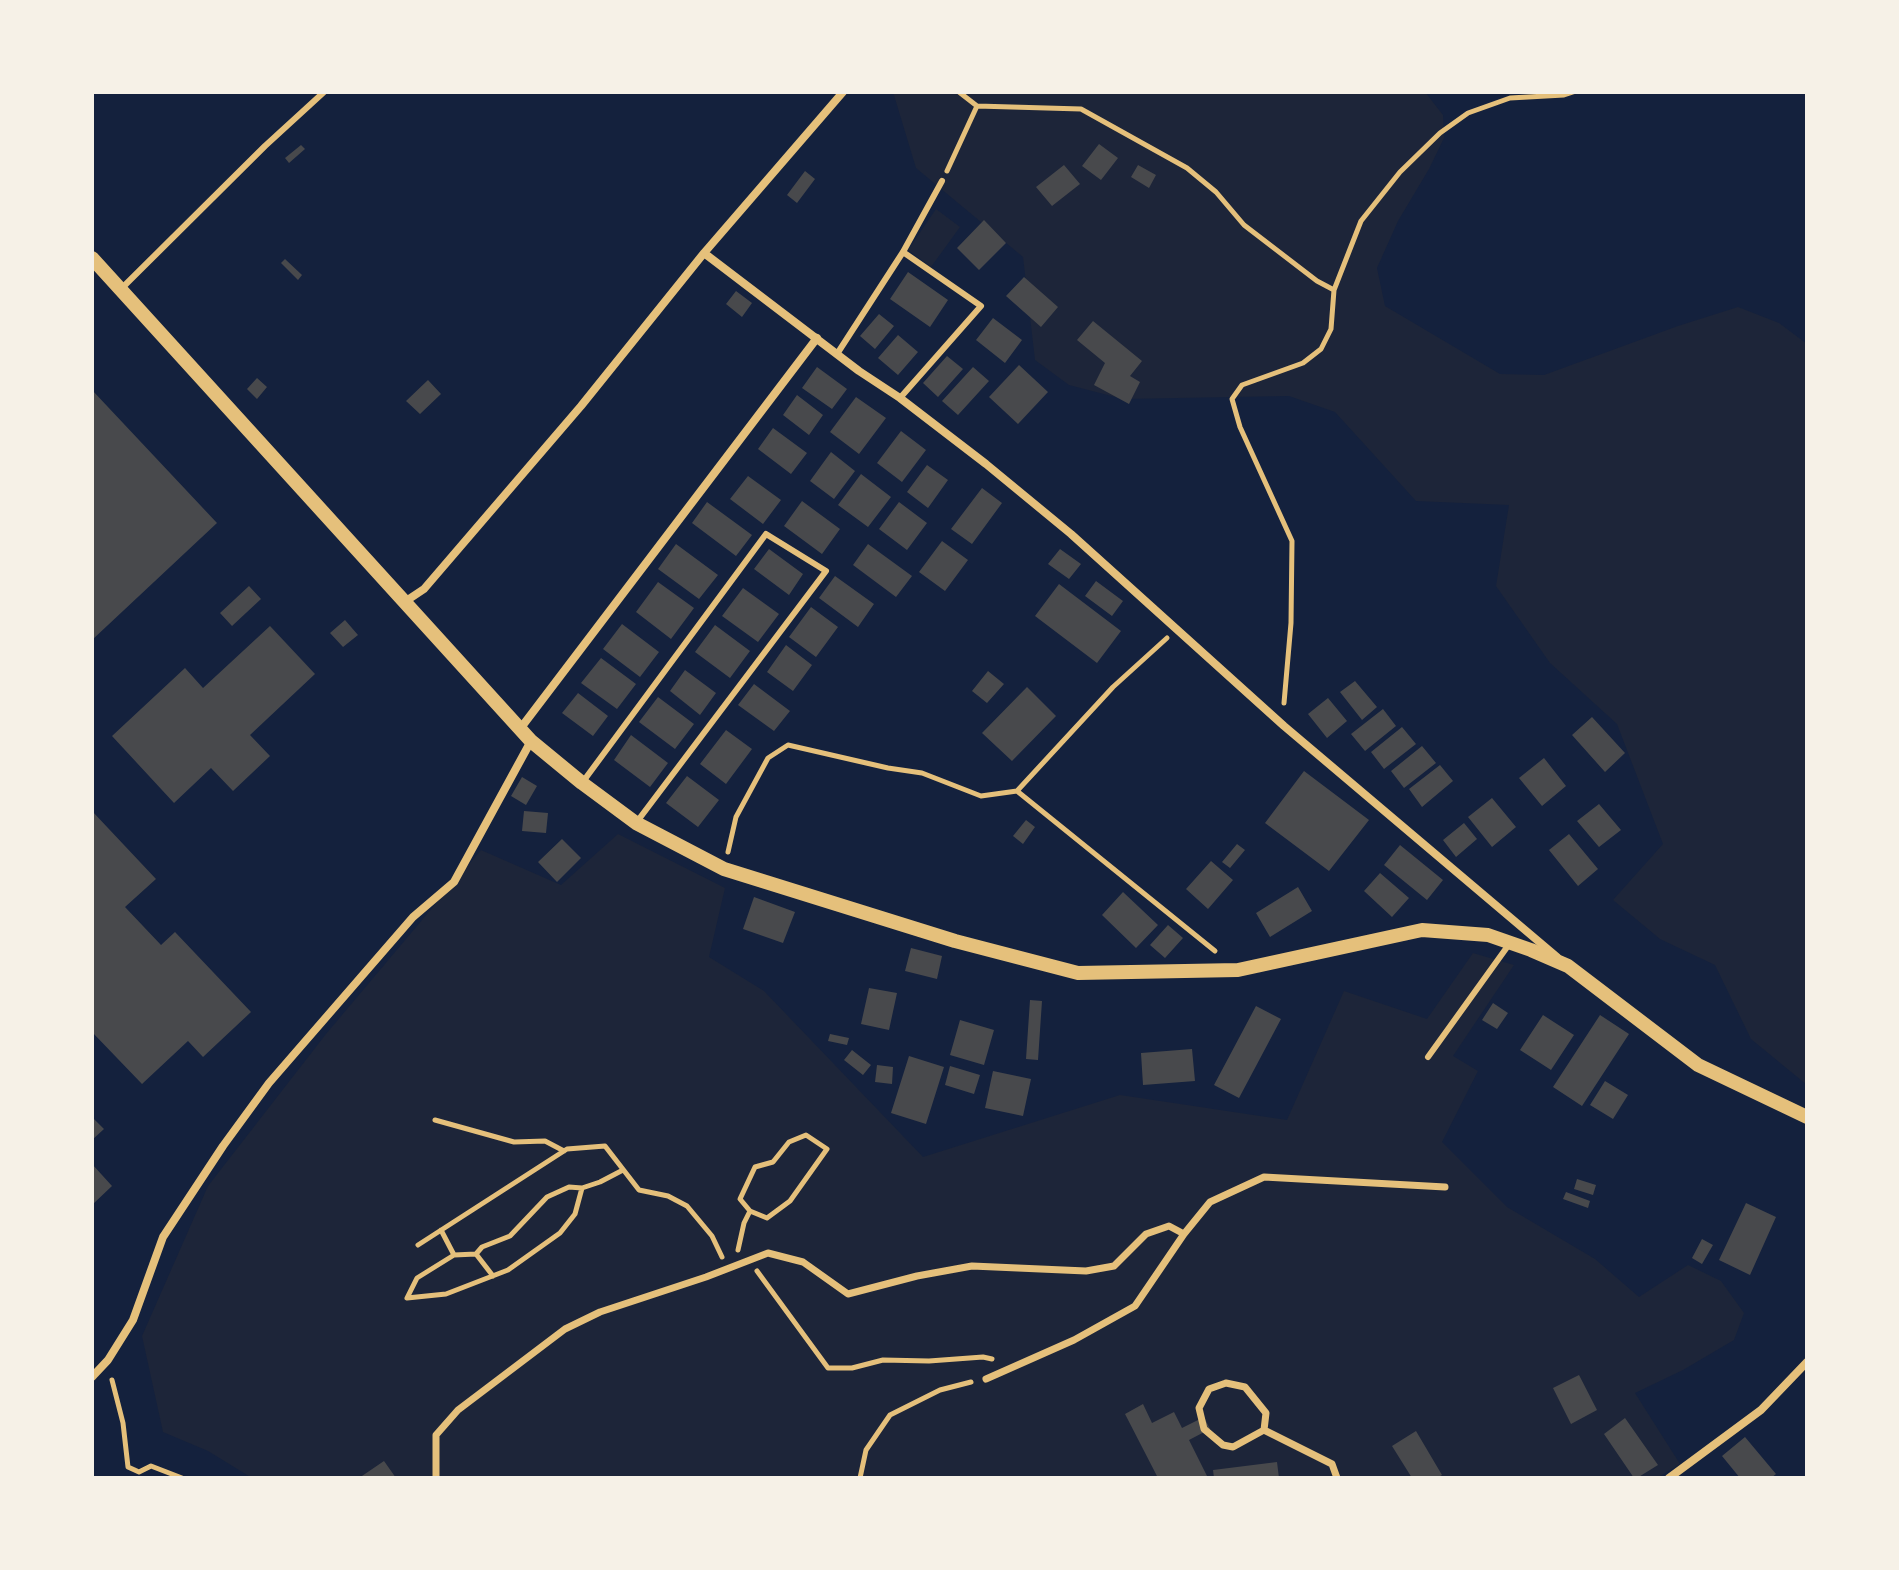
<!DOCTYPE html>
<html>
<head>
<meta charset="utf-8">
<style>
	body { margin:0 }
	#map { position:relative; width:1899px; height:1570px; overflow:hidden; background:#14213d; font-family:Mulish,sans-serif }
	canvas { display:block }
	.frame { position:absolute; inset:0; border:94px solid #f6f1e7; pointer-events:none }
</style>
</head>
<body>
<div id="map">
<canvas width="1899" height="1570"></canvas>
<div class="frame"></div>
</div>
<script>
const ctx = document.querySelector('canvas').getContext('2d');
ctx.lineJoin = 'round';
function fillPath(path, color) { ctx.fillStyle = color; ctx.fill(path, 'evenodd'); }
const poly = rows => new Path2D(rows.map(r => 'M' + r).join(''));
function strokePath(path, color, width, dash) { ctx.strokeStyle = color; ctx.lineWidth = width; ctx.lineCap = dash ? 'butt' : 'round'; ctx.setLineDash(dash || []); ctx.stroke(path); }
fillPath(poly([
	[893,92,1425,92,1443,115,1444,138,1429,169,1398,221,1377,268,1385,306,1500,374,1544,375,1678,326,1738,307,1779,323,1807,344,1807,1085,1751,1039,1715,965,1660,939,1613,900,1663,844,1617,724,1550,663,1496,586,1509,505,1416,501,1335,412,1289,396,1123,399,1069,385,1035,360,1023,257,916,168],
	[936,209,960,227,931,267,908,250],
	[618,834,725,888,709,957,764,991,923,1157,1120,1095,1287,1120,1344,991,1427,1019,1473,953,1514,965,1453,1056,1478,1071,1442,1142,1507,1207,1595,1259,1639,1297,1688,1265,1721,1281,1744,1313,1734,1340,1683,1370,1635,1393,1680,1464,1657,1478,252,1478,208,1451,163,1432,142,1336,208,1186,326,1034,481,850,561,885]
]), '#1d2539');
fillPath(poly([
	[1099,144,1118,158,1101,180,1082,166],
	[301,145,305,149,289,163,285,158],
	[1064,165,1080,184,1052,206,1036,187],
	[1138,165,1156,175,1149,188,1131,177],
	[805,171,815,179,797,203,787,195],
	[984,220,1006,243,979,270,957,248],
	[285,259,302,275,298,280,281,263],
	[908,272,948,300,930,327,890,299],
	[1024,277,1058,307,1041,327,1006,296],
	[736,291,752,303,742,317,726,304],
	[879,314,894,326,875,349,860,336],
	[993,318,1022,340,1005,363,976,340],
	[1093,321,1142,361,1130,376,1140,382,1129,404,1094,385,1105,363,1077,340],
	[898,335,918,352,898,375,878,358],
	[947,356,963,369,938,397,923,383],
	[1019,365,1048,392,1018,424,989,397],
	[817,367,847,389,832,409,802,388],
	[973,367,989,381,958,415,942,401],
	[257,378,267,387,257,399,247,389],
	[428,380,441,394,420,414,406,401],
	[92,390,217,523,92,640],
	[797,395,823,415,809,435,783,415],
	[856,397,886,418,859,454,830,432],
	[773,428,807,453,791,474,758,449],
	[901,431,926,450,902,482,877,463],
	[831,452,855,471,834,499,810,481],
	[927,465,948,480,928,508,907,492],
	[861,474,891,497,868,527,838,505],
	[748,476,781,500,763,524,730,499],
	[982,488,1002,503,972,544,951,529],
	[802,501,840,529,822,554,784,526],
	[707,502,752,535,736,556,692,523],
	[899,502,927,523,907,550,879,529],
	[942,541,968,560,945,591,919,572],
	[676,544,718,575,699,599,658,569],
	[868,544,912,576,896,597,853,565],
	[769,549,803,574,789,595,754,569],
	[1060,549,1081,564,1069,579,1048,564],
	[835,576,874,604,858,627,819,598],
	[1096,581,1123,601,1112,616,1085,596],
	[658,582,694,608,671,639,636,612],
	[1059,584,1121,631,1097,663,1035,616],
	[249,586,261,599,232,626,220,613],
	[743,588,779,614,758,642,722,616],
	[811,607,838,627,816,657,789,637],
	[345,620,358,635,343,647,330,633],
	[622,624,659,652,640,677,603,649],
	[715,625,750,651,730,678,695,652],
	[270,626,315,674,250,735,270,756,233,791,211,768,174,803,112,736,185,668,203,688],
	[786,645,812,665,793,691,767,672],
	[601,658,636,684,617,709,581,683],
	[685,670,716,693,700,715,670,691],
	[988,671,1004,684,987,703,972,691],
	[1355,681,1377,707,1362,720,1340,692],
	[754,684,790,711,774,731,738,705],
	[1027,687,1056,716,1012,761,982,733],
	[578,693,608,716,593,736,562,713],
	[658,697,694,724,675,749,639,722],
	[1328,698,1347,721,1327,738,1308,714],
	[1383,709,1396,726,1365,751,1351,734],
	[1592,717,1625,753,1605,772,1572,735],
	[1402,727,1416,744,1384,769,1371,752],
	[726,730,752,749,726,784,700,764],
	[631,735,668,763,650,787,614,760],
	[1422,746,1436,763,1404,788,1391,771],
	[1544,758,1566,786,1542,806,1519,778],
	[1440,765,1453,781,1422,807,1409,789],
	[1304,771,1369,820,1329,871,1265,823],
	[687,776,719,800,698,827,666,803],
	[522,777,537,786,526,805,511,796],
	[1492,798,1516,827,1492,847,1468,817],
	[1599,804,1621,830,1599,847,1577,821],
	[92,811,156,879,125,907,161,945,175,932,251,1012,203,1057,188,1041,142,1084,92,1032],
	[524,811,548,813,546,833,522,831],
	[1026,820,1035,827,1023,844,1013,836],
	[1464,823,1477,839,1456,857,1443,840],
	[1569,834,1598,869,1578,886,1549,850],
	[562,839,581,858,557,882,538,862],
	[1237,844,1245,850,1230,868,1222,862],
	[1400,845,1443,880,1427,900,1384,865],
	[1211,861,1233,880,1208,909,1186,889],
	[1380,873,1409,898,1392,917,1364,891],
	[1298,887,1312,911,1270,937,1256,913],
	[1123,892,1158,925,1136,948,1102,915],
	[754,897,795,912,783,943,743,929],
	[1168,925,1183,938,1165,958,1150,945],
	[911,948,942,956,937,979,905,971],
	[869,988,897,993,889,1030,861,1024],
	[1030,1000,1042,1001,1038,1060,1026,1059],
	[1493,1003,1508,1013,1497,1029,1482,1020],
	[1256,1006,1281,1019,1239,1098,1214,1085],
	[1543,1015,1574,1035,1551,1070,1520,1050],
	[1600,1015,1629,1034,1582,1106,1553,1087],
	[960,1020,994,1030,984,1065,950,1055],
	[830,1034,849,1038,847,1045,828,1041],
	[1192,1049,1195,1081,1143,1085,1141,1053],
	[852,1050,871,1065,863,1075,844,1060],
	[909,1056,944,1067,926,1124,891,1113],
	[877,1065,893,1067,892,1084,875,1082],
	[950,1066,980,1075,974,1094,945,1085],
	[993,1071,1031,1079,1023,1116,985,1108],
	[1605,1081,1628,1095,1613,1119,1590,1105],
	[92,1117,104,1129,92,1140],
	[92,1164,112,1186,92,1205],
	[1577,1179,1596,1185,1593,1195,1574,1189],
	[1566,1192,1590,1201,1588,1208,1563,1199],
	[1746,1203,1776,1217,1750,1275,1719,1260],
	[1702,1239,1713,1245,1702,1264,1692,1258],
	[1579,1375,1597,1410,1571,1424,1553,1388],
	[1143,1404,1152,1423,1174,1412,1182,1428,1204,1417,1210,1429,1189,1440,1207,1476,1204,1478,1158,1478,1125,1414],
	[1625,1418,1658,1465,1637,1478,1634,1478,1604,1434],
	[1416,1431,1442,1475,1436,1478,1412,1478,1392,1446],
	[1745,1437,1776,1474,1771,1478,1740,1478,1722,1456],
	[384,1461,396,1478,359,1478],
	[1277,1462,1279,1478,1214,1478,1213,1470]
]), '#48494c');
strokePath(poly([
	[959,92,977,106,1081,109,1187,168,1216,192,1244,225,1317,281,1334,290],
	[947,171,977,106],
	[1167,638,1113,687,1017,791,1215,951],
	[1284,703,1291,623,1292,541,1240,427,1232,399,1242,385,1303,363,1321,349,1331,329,1334,290,1361,221,1400,172,1440,133,1468,113,1510,98,1564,95,1573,92],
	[728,852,736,817,768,758,788,745,888,768,922,773,981,796,1017,791],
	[435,1120,514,1142,545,1141,564,1151],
	[441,1230,454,1255],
	[418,1245,567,1149,605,1146,639,1190,668,1196,687,1206,712,1236,722,1257],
	[738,1250,744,1223,750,1211,740,1199,755,1167,773,1162,789,1142,806,1135,827,1149,790,1201,767,1218,750,1211],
	[476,1254,482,1247,510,1236,547,1197,569,1187,582,1188],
	[757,1271,828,1368,852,1368,883,1360,929,1361,983,1357,992,1359],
	[493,1276,476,1254,454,1255,417,1278,407,1298,446,1294,508,1270,560,1233,575,1214,582,1188,600,1182,623,1170],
	[112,1380,123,1423,128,1467,139,1472,151,1466,182,1478],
	[860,1478,866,1450,890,1415,940,1390,971,1382]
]), '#e5c07b', 5);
strokePath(poly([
	[121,289,265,146,324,92],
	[837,354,903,252,942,181],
	[900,398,981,306,903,252],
	[582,783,766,534,826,571,636,823],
	[1428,1057,1510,943]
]), '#e5c07b', 6);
strokePath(poly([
	[1184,1234,1210,1202,1264,1177,1445,1187],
	[1226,1383,1245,1387,1266,1413,1264,1430,1233,1447,1223,1445,1204,1429,1199,1408,1209,1389,1226,1383],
	[1264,1430,1332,1464,1337,1478],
	[436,1478,436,1435,458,1410,565,1329,600,1312,706,1277,768,1253,803,1262,848,1294,917,1276,972,1266,1086,1271,1114,1266,1146,1234,1169,1226,1184,1234,1135,1306,1074,1340,986,1379]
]), '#e5c07b', 7);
strokePath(poly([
	[704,253,859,371,900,398,986,464,1071,534,1284,726,1557,957],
	[406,601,424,589,581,406,704,253,843,92],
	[520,729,817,338],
	[92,1377,108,1360,133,1320,163,1237,223,1146,269,1083,413,917,454,882,531,741],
	[1669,1478,1761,1410,1807,1362]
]), '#e5c07b', 8);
strokePath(poly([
	[92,258,531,741,582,783,636,823,724,869,955,941,1078,973,1238,970,1422,930,1488,935,1531,950,1568,966,1698,1065,1807,1117]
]), '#e5c07b', 14);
</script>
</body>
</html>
